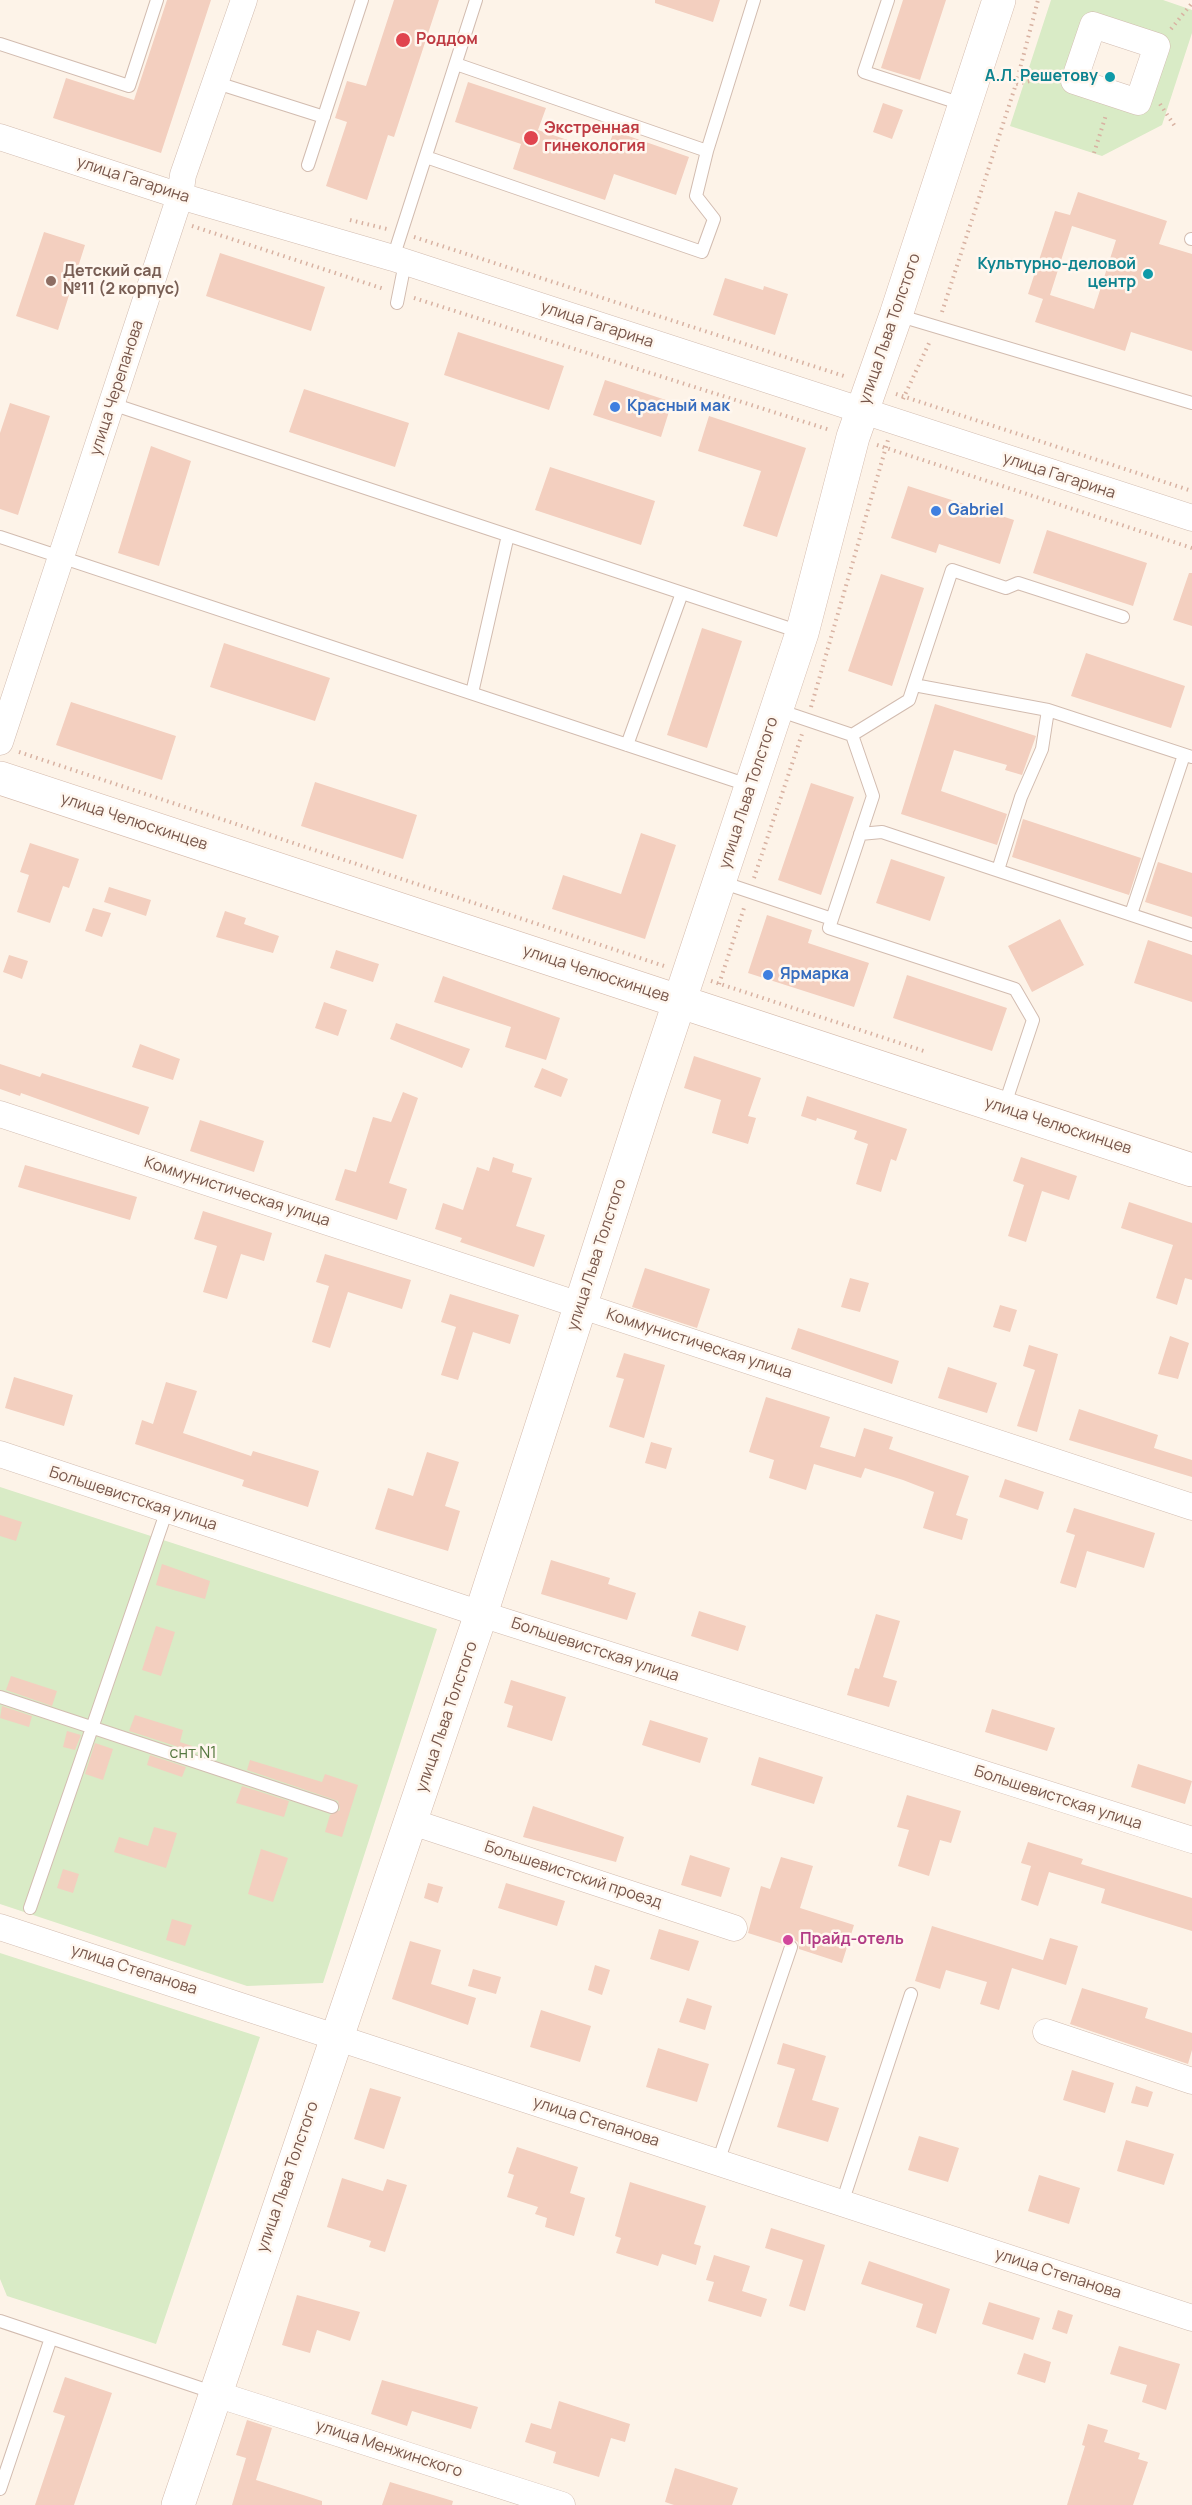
<!DOCTYPE html>
<html>
<head>
<meta charset="utf-8">
<style>
	body { margin:0 }
	canvas { display:block; background:#fdf3e8 }
</style>
</head>
<body>
<canvas width="1192" height="2505"></canvas>
<script>
const ctx = document.querySelector('canvas').getContext('2d');
ctx.lineJoin = 'round';
function fillPath(path, color) { ctx.fillStyle = color; ctx.fill(path, 'evenodd'); }
const poly = rows => new Path2D(rows.map(r => 'M' + r).join(''));
function strokePath(path, color, width, dash) { ctx.strokeStyle = color; ctx.lineWidth = width; ctx.lineCap = dash ? 'butt' : 'round'; ctx.setLineDash(dash || []); ctx.stroke(path); }
function label(font, color, halo, rows, align = 'center') {
  ctx.font = font + ' Manrope,sans-serif'; ctx.lineWidth = 5; ctx.setLineDash([]); ctx.textBaseline = 'middle'; ctx.strokeStyle = halo; ctx.fillStyle = color; for (const [text, x, y, turn = 0] of rows) {
    ctx.save(); ctx.translate(x, y); ctx.rotate((+turn || 0) * Math.PI / 180); ctx.textAlign = isNaN(turn) ? turn : align; if (halo) ctx.strokeText(text, 0, 0); ctx.fillText(text, 0, 0); ctx.restore();
  }
}
fillPath(poly([
	[1051,0,1163,0,1192,10,1192,33,1162,125,1102,156,1010,126],
	[1093,25,1157,46,1138,102,1075,81],
	[0,1487,437,1629,323,1983,247,1986,0,1904],
	[0,1953,260,2037,156,2344,7,2296,0,2279]
]), '#d9ebc6');
fillPath(poly([
	[167,0,211,0,161,153,53,118,66,78,134,100],
	[394,0,439,0,394,137,388,135,367,200,326,186,347,122,335,118,347,81,366,86],
	[655,0,720,0,713,22,655,3],
	[903,0,946,0,920,80,881,68],
	[468,82,546,108,538,130,606,153,614,131,689,157,676,195,614,174,605,200,513,169,521,144,455,122],
	[883,103,903,110,892,139,873,132],
	[1078,192,1167,221,1159,244,1192,254,1192,351,1131,332,1125,351,1035,322,1043,299,1028,294,1055,211,1070,215],
	[1072,226,1116,240,1094,309,1050,295],
	[44,232,85,245,58,330,16,316],
	[220,253,325,287,311,331,206,296],
	[725,278,763,290,764,286,788,294,775,335,713,315],
	[458,332,564,366,549,410,444,375],
	[605,380,672,402,661,437,593,415],
	[304,389,409,423,395,467,289,432],
	[10,403,50,416,18,515,0,509,0,433],
	[709,416,806,448,777,537,743,526,761,471,698,451],
	[151,446,191,461,159,566,118,553],
	[550,467,655,501,641,545,535,510],
	[908,486,1014,520,1000,564,939,544,936,553,891,538],
	[1047,530,1147,563,1133,606,1033,573],
	[1189,573,1192,573,1192,626,1173,620],
	[881,574,924,588,892,686,848,671],
	[702,628,742,641,707,748,667,735],
	[224,643,330,678,315,721,210,687],
	[1086,653,1185,686,1171,728,1071,696],
	[71,702,176,736,162,780,56,745],
	[935,704,1036,736,1022,775,1005,770,1007,765,954,750,941,791,1007,814,997,845,901,814],
	[315,782,417,815,403,859,301,826],
	[811,783,854,797,821,895,778,880],
	[1023,819,1141,858,1129,895,1012,857],
	[641,833,676,845,645,939,552,909,563,875,621,894],
	[30,843,79,859,69,888,63,886,50,923,17,912,29,875,20,872],
	[891,859,945,877,930,921,876,903],
	[1158,862,1192,873,1192,917,1145,902],
	[109,887,151,900,146,916,104,902],
	[93,908,111,913,102,937,85,931],
	[225,911,246,918,244,924,279,936,273,953,216,937],
	[767,915,812,930,808,943,869,963,854,1007,748,973],
	[1060,919,1084,965,1032,992,1008,946],
	[1148,940,1192,955,1192,1002,1134,983],
	[336,950,379,964,373,982,330,968],
	[9,955,28,961,22,979,3,972],
	[907,975,1007,1008,992,1051,893,1018],
	[443,976,560,1018,546,1060,505,1047,511,1027,434,1002],
	[324,1002,347,1010,338,1036,315,1028],
	[396,1023,470,1049,462,1068,390,1039],
	[140,1044,180,1059,173,1080,132,1067],
	[694,1056,761,1078,748,1116,756,1118,748,1144,712,1133,721,1100,684,1088],
	[0,1064,40,1077,42,1073,149,1107,139,1135,21,1093,20,1096,0,1089],
	[542,1068,568,1079,561,1097,534,1087],
	[403,1092,418,1098,389,1183,407,1189,397,1220,335,1200,345,1169,356,1172,373,1117,391,1122],
	[807,1096,907,1129,896,1161,891,1159,881,1192,856,1184,868,1144,854,1139,857,1131,817,1118,816,1121,801,1116],
	[200,1120,264,1141,254,1172,190,1151],
	[493,1157,514,1164,512,1172,532,1178,516,1226,545,1235,534,1267,460,1242,462,1238,435,1229,443,1203,463,1210,477,1167,489,1171],
	[1021,1157,1077,1176,1069,1200,1042,1191,1026,1242,1008,1236,1024,1185,1013,1181],
	[25,1165,137,1197,130,1220,18,1187],
	[1129,1202,1192,1223,1192,1280,1185,1278,1177,1305,1156,1298,1173,1245,1121,1228],
	[203,1211,272,1233,264,1261,241,1254,227,1299,203,1292,217,1246,194,1239],
	[325,1254,411,1280,402,1309,348,1292,330,1348,312,1342,329,1286,316,1282],
	[645,1268,710,1289,697,1328,632,1307],
	[850,1278,869,1283,860,1312,841,1307],
	[450,1294,519,1315,510,1344,473,1332,458,1380,441,1375,456,1327,441,1322],
	[1000,1305,1017,1310,1010,1332,993,1327],
	[798,1328,899,1361,892,1384,791,1349],
	[1170,1336,1189,1343,1178,1379,1158,1374],
	[1029,1345,1058,1354,1037,1432,1017,1426,1035,1370,1023,1366],
	[624,1353,665,1365,644,1438,609,1427,624,1379,616,1377],
	[948,1367,997,1383,987,1413,938,1398],
	[14,1377,73,1395,64,1426,5,1408],
	[166,1382,197,1391,183,1433,251,1456,253,1451,319,1471,308,1507,242,1486,244,1480,135,1444,142,1420,153,1424],
	[766,1397,830,1417,820,1447,855,1457,864,1428,893,1437,889,1449,969,1476,956,1515,968,1519,962,1540,923,1528,934,1492,903,1480,865,1468,861,1478,814,1464,806,1490,769,1478,774,1460,749,1452],
	[1079,1409,1158,1435,1154,1448,1192,1460,1192,1477,1069,1440],
	[651,1442,672,1448,666,1469,645,1463],
	[427,1452,459,1462,445,1506,460,1511,448,1551,375,1529,388,1488,413,1496],
	[1005,1479,1044,1492,1038,1510,999,1497],
	[1074,1508,1155,1533,1144,1568,1087,1551,1076,1588,1060,1583,1075,1535,1066,1532],
	[0,1515,22,1522,16,1541,0,1536],
	[551,1560,610,1578,608,1584,636,1593,627,1620,541,1594],
	[162,1564,210,1581,205,1599,156,1585],
	[699,1611,746,1626,738,1651,691,1636],
	[876,1614,900,1621,883,1677,897,1681,889,1707,847,1695,855,1668,859,1669],
	[156,1626,175,1632,161,1676,142,1670],
	[11,1676,57,1691,52,1706,6,1690],
	[511,1680,566,1697,552,1741,507,1727,513,1706,504,1703],
	[2,1706,32,1716,29,1727,0,1718],
	[992,1709,1055,1728,1047,1751,985,1732],
	[135,1715,183,1730,180,1742,192,1746,191,1751,129,1731],
	[650,1720,708,1738,700,1763,642,1745],
	[67,1731,81,1735,75,1750,63,1747],
	[95,1743,113,1749,103,1780,85,1774],
	[150,1755,186,1767,182,1777,147,1765],
	[759,1757,823,1777,814,1804,751,1785],
	[250,1760,322,1782,325,1774,358,1785,342,1837,325,1832,330,1815,340,1810,338,1801,247,1770],
	[1138,1764,1192,1781,1185,1804,1131,1787],
	[242,1786,289,1801,284,1817,236,1803],
	[907,1795,961,1811,951,1843,940,1840,929,1876,898,1866,909,1830,897,1827],
	[533,1806,624,1837,616,1862,523,1837],
	[154,1827,177,1833,166,1868,114,1852,119,1837,148,1846],
	[1028,1842,1083,1859,1081,1864,1192,1898,1192,1931,1101,1903,1105,1889,1049,1872,1038,1906,1021,1900,1031,1866,1021,1863],
	[261,1849,288,1858,273,1902,248,1894],
	[690,1855,730,1868,721,1897,681,1885],
	[781,1857,813,1866,800,1908,854,1925,842,1963,799,1949,798,1942,793,1939,783,1944,748,1933,761,1886,770,1889],
	[63,1869,79,1874,73,1893,57,1888],
	[428,1883,443,1887,438,1903,424,1898],
	[506,1883,565,1901,557,1926,498,1908],
	[172,1919,192,1925,185,1946,166,1940],
	[932,1926,1043,1960,1050,1938,1078,1946,1066,1985,1012,1968,999,2010,980,2004,987,1982,946,1970,940,1989,915,1981],
	[659,1929,699,1941,689,1971,650,1959],
	[410,1941,441,1950,431,1984,476,1998,468,2025,392,1999],
	[595,1965,610,1970,602,1995,588,1990],
	[473,1969,501,1977,496,1994,468,1986],
	[1082,1988,1148,2008,1145,2018,1192,2033,1192,2050,1188,2064,1070,2024],
	[687,1998,712,2006,705,2030,679,2022],
	[541,2010,591,2026,580,2062,530,2047],
	[783,2043,826,2056,812,2100,839,2108,828,2142,777,2127,795,2069,777,2064],
	[658,2048,709,2064,697,2102,646,2087],
	[1072,2070,1114,2083,1105,2113,1063,2100],
	[1136,2086,1153,2092,1148,2107,1131,2103],
	[370,2088,401,2097,384,2149,354,2139],
	[919,2136,959,2148,948,2182,908,2170],
	[1126,2140,1174,2154,1164,2185,1117,2171],
	[517,2147,578,2167,570,2193,585,2198,574,2236,545,2227,547,2218,535,2214,538,2207,507,2197,514,2175,508,2173],
	[1039,2175,1080,2188,1069,2224,1028,2211],
	[342,2178,383,2191,387,2179,407,2185,385,2252,369,2247,371,2241,327,2227],
	[630,2182,706,2206,694,2244,701,2246,696,2265,662,2254,658,2266,616,2253,621,2238,615,2236],
	[771,2228,825,2245,805,2311,789,2306,803,2260,765,2248],
	[714,2255,750,2266,742,2291,767,2299,761,2317,708,2301,714,2282,706,2280],
	[869,2261,950,2289,936,2334,916,2327,923,2304,861,2284],
	[297,2295,360,2312,350,2341,317,2330,310,2353,282,2345],
	[989,2302,1040,2318,1033,2340,982,2324],
	[1058,2310,1073,2315,1067,2334,1052,2329],
	[1119,2346,1180,2364,1166,2410,1142,2402,1147,2385,1110,2374],
	[1024,2353,1051,2362,1045,2383,1017,2374],
	[65,2377,112,2393,74,2505,35,2505,65,2416,53,2412],
	[382,2380,478,2407,471,2429,412,2411,407,2426,371,2414],
	[559,2401,630,2424,625,2442,611,2438,599,2477,553,2463,556,2452,525,2442,531,2423,551,2429],
	[247,2420,272,2428,256,2480,322,2501,322,2505,232,2505,246,2458,236,2455],
	[1088,2424,1108,2430,1104,2442,1140,2453,1138,2459,1148,2462,1133,2505,1067,2505,1085,2446,1082,2445],
	[675,2468,738,2488,732,2505,674,2505,665,2502],
	[390,2482,453,2501,452,2505,382,2505]
]), '#f3cfbf');
const lane = poly([
	[888,0,864,72,962,104],
	[0,44,129,86,157,0],
	[456,64,707,151],
	[217,83,324,117],
	[426,157,702,252,714,219,696,196,707,151,754,0],
	[308,165,362,0],
	[1191,239,1192,239],
	[393,258,476,0],
	[397,303,405,263],
	[897,315,1192,403],
	[112,404,800,632],
	[0,537,751,786],
	[914,685,1048,710,1192,757],
	[472,693,508,535],
	[778,710,852,735,909,700,952,570,1006,588,1018,583,1123,617],
	[852,735,873,796,829,928,1015,989,1033,1020,1004,1107],
	[627,745,682,593],
	[860,834,882,832,1192,935],
	[998,870,1021,797,1042,749,1048,710],
	[721,882,832,919],
	[1131,914,1184,755],
	[0,1697,332,1807],
	[30,1908,167,1510],
	[718,2162,791,1947],
	[842,2203,911,1994],
	[0,2321,215,2393],
	[0,2489,51,2338]
]);
const street = poly([
	[1093,25,1157,46,1138,102,1074,81,1093,25],
	[0,137,180,196,393,258,1192,518],
	[0,742,180,196,183,175,244,0],
	[0,1114,1192,1507],
	[0,1454,481,1614,1192,1840],
	[412,1822,734,1928],
	[0,1927,1192,2318],
	[1046,2032,1192,2081],
	[216,2394,562,2505]
]);
const secondary = poly([
	[0,778,1192,1170],
	[178,2505,481,1614,648,1096,802,633,853,437,896,315,999,0]
]);
strokePath(lane, '#d2bcb0', 14);
strokePath(street, '#d2bcb0', 27);
strokePath(secondary, '#d5bbad', 34);
strokePath(poly([
	[1171,29,1192,3],
	[1016,84,1053,76],
	[1160,104,1176,128],
	[1094,153,1106,115],
	[350,220,387,229],
	[192,226,384,289],
	[414,237,847,377],
	[414,298,830,430],
	[942,312,1016,84,1038,0],
	[896,394,1192,491],
	[903,399,930,341],
	[877,445,1192,548],
	[811,707,888,440],
	[19,752,664,966],
	[754,878,802,734],
	[711,981,924,1051],
	[719,984,745,905]
]), '#d8b2a2', 4, [1.5, 4.5]);
strokePath(lane, '#fff', 12);
strokePath(street, '#fff', 26);
strokePath(secondary, '#fff', 33);
for (const [x, y, r, color] of [
	[403,40,8,"#e0444e"],
	[1110,77,6,"#0f9aa8"],
	[531,138,8,"#e0444e"],
	[1148,274,6,"#0f9aa8"],
	[51,281,6,"#8d6e63"],
	[615,407,6,"#3f7fe0"],
	[936,511,6,"#3f7fe0"],
	[768,975,6,"#3f7fe0"],
	[788,1940,6,"#d1479c"]
]) { const dot = new Path2D(); dot.arc(x, y, r, 0, 2 * Math.PI); ctx.fillStyle = color; ctx.fill(dot); strokePath(dot, '#fff7ef', 2); }
label('bold 16px', '#be3a42', '#fff7ef', [
	["Роддом",416,40],
	["Экстренная",544,129],
	["гинекология",544,147]
], 'left');
label('bold 16px', '#0d838f', '#fff7ef', [
	["А.Л. Решетову",1098,77],
	["Культурно-деловой",1136,265],
	["центр",1136,283]
], 'right');
label('16px', '#78574b', '#fff7ef', [
	["улица Гагарина",133,180,18],
	["улица Гагарина",597,325,18],
	["улица Льва Толстого",890,329,-71],
	["улица Черепанова",117,388,-72],
	["улица Гагарина",1059,476,18],
	["улица Льва Толстого",749,793,-72],
	["улица Челюскинцев",134,822,18],
	["улица Челюскинцев",596,974,18],
	["улица Челюскинцев",1058,1126,18],
	["Коммунистическая улица",237,1192,18],
	["улица Льва Толстого",597,1255,-72],
	["Коммунистическая улица",699,1344,18],
	["Большевистская улица",133,1499,18],
	["Большевистская улица",595,1650,18],
	["улица Льва Толстого",447,1717,-71],
	["Большевистская улица",1058,1798,18],
	["Большевистский проезд",573,1875,18],
	["улица Степанова",134,1970,18],
	["улица Степанова",596,2122,18],
	["улица Льва Толстого",288,2177,-71],
	["улица Степанова",1058,2274,18],
	["улица Менжинского",389,2449,18]
]);
label('bold 16px', '#785e54', '#fff7ef', [
	["Детский сад",63,272],
	["№11 (2 корпус)",63,290]
], 'left');
label('bold 16px', '#366cbe', '#fff7ef', [
	["Красный мак",627,407],
	["Gabriel",948,511],
	["Ярмарка",780,975]
], 'left');
label('16px', '#567840', '#fff7ef', [
	["снт N1",193,1754]
]);
label('bold 16px', '#b23c85', '#fff7ef', [
	["Прайд-отель",800,1940]
], 'left');
</script>
</body>
</html>
